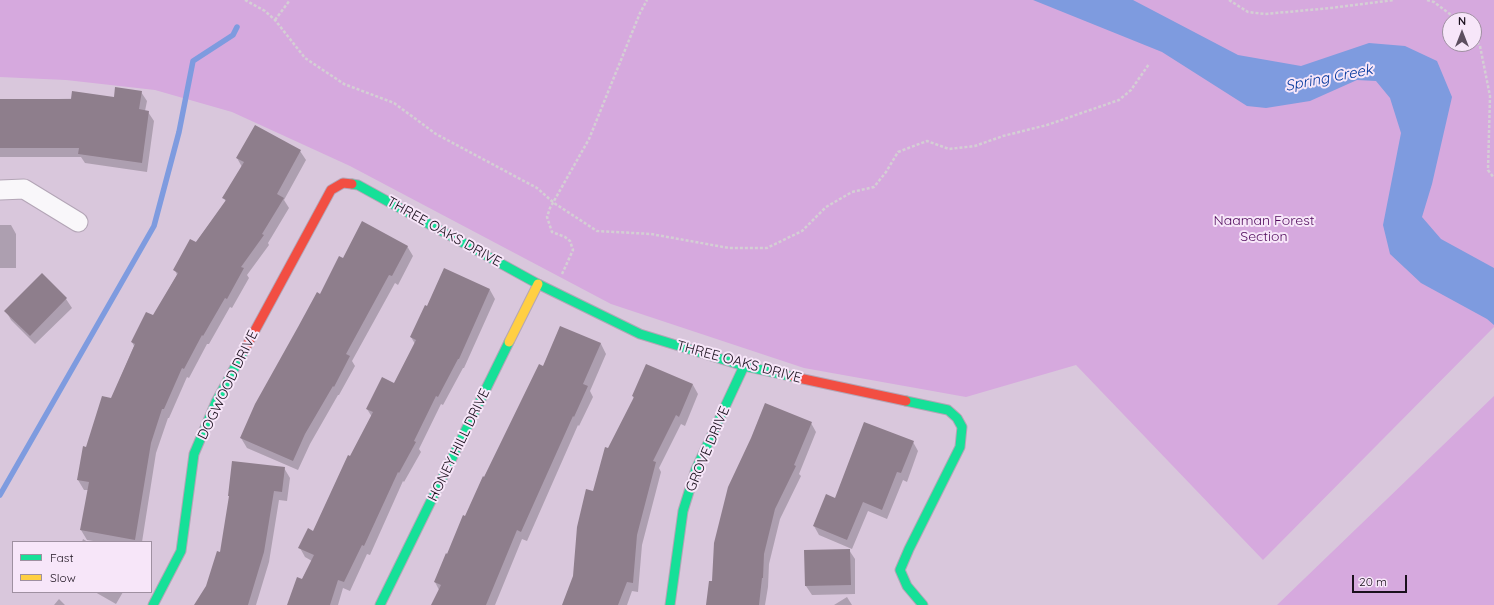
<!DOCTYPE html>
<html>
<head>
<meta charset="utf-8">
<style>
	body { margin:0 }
	#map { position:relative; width:1494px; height:605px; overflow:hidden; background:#d9c7dc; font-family:Quicksand,sans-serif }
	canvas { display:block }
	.legend { position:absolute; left:12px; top:541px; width:140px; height:52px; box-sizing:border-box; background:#f7e6f9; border:1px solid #9f90a1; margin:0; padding:5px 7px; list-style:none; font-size:12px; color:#1b101d }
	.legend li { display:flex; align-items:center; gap:8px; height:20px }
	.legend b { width:20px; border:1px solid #9f90a1 }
	.north { position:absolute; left:1442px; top:12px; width:40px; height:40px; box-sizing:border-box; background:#f7e6f9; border:1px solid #9f90a1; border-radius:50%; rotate:0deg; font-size:11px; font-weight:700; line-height:16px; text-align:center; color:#1b101d }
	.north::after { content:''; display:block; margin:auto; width:14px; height:18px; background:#5e5060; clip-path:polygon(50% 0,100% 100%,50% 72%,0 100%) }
	.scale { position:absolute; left:1352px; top:575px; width:55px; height:18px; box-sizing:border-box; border:2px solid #1b101d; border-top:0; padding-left:5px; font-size:12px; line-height:14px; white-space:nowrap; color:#1b101d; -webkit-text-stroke:3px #f7e6f9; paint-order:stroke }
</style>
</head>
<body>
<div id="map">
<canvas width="1494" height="605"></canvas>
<ul class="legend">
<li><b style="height:5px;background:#16e098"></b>Fast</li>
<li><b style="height:5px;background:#ffcf43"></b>Slow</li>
</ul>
<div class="north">N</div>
<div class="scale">20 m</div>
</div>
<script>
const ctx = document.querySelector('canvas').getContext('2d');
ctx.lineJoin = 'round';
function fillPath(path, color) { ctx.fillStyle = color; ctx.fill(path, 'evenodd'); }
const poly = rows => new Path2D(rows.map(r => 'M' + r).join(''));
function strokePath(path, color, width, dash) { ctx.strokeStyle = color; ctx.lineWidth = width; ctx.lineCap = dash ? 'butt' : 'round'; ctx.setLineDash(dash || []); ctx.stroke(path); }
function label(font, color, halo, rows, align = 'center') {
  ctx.font = font + ' Quicksand,sans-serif'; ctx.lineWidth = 4; ctx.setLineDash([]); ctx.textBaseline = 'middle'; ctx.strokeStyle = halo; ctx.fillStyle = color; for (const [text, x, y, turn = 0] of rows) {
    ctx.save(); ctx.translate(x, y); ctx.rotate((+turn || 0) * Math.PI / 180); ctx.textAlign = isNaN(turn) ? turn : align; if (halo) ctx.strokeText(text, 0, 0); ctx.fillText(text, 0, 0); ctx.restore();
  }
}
fillPath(poly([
	[0,0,1494,0,1494,327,1263,560,1076,365,966,397,804,368,611,304,350,166,232,112,155,90,66,80,0,77],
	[1450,20,1474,20,1474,44,1450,44],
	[1494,396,1494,605,1277,605]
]), '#d6a9de');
fillPath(poly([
	[1033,0,1133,0,1238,55,1301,66,1369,43,1405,46,1437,61,1452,97,1432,184,1422,217,1441,239,1494,268,1494,325,1487,319,1421,283,1390,254,1383,225,1401,133,1390,98,1376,81,1357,80,1310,101,1266,108,1247,106,1162,52]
]), '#7e9bdf');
fillPath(poly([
	[141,92,147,101,145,111,148,112,154,121,147,172,85,163,81,157,0,157,0,100,115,98],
	[300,151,306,160,284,200,289,208,268,243,269,245,247,275,249,278,232,308,230,307,209,344,207,344,189,378,187,377,169,418,168,418,156,453,142,542,99,542,87,540,81,530,89,490,84,490,78,480,87,448,111,400,134,346,132,342,153,317,177,275,175,270,226,202,224,198,242,167,237,158],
	[0,225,11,225,16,234,16,268,0,268],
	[407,246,413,256,398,285,395,283,352,361,355,366,339,395,338,395,310,444,298,470,247,448,241,438,320,295,343,260],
	[42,274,66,299,72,308,35,344,11,320,6,311],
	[490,290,495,299,464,368,463,368,443,405,441,404,419,449,421,452,404,482,403,481,370,555,367,554,350,591,343,588,338,605,288,605,312,561,305,557,300,548,314,532,350,457,372,417,367,409,394,384,415,344,411,337,428,307],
	[561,327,601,344,606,354,590,391,593,397,579,426,578,425,527,541,522,539,495,605,432,605,439,590,435,582,466,517,543,367],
	[693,385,698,394,685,426,681,424,659,468,661,472,642,545,638,592,632,591,627,605,563,605,574,576,594,492,609,449,634,399,633,396],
	[811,423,816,432,799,474,801,476,780,519,769,564,768,587,765,605,707,605,713,583],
	[913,442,918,451,907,482,903,480,887,519,868,511,852,549,819,535,814,526,835,499],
	[284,468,290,478,287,501,279,500,269,562,256,605,195,605,207,586,221,553,230,498,229,496],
	[83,539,88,542,82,542],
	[849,550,855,559,855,594,812,595,806,586],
	[95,592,123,592,116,604],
	[847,597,852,605,834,605],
	[59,599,65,605,54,605]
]), '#0003');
strokePath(poly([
	[0,495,154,226,179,132,193,61,233,35,237,27]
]), '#7e9bdf', 5.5);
fillPath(poly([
	[115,87,142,91,139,109,149,111,142,163,78,154,79,148,0,148,0,99,71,99,72,91,114,97],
	[255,125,301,150,277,194,284,198,262,234,264,235,241,267,244,268,227,299,225,298,203,336,202,335,184,369,182,368,164,409,162,409,151,443,135,540,80,530,89,482,77,480,83,446,86,447,102,396,111,398,135,344,131,342,146,312,153,315,178,273,173,270,190,239,196,242,226,200,222,198,244,162,236,158],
	[362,221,408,246,392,276,389,275,346,354,350,356,334,387,333,386,305,434,293,461,240,438,255,404,298,327,317,292,320,294,339,256,343,258],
	[444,268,490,289,459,359,458,359,438,397,436,396,414,441,416,442,399,473,398,472,364,546,362,545,344,582,338,580,330,605,287,605,297,577,302,579,314,555,298,548,308,528,313,531,348,455,350,456,373,412,366,409,382,377,394,383,416,340,410,337,425,305,427,306],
	[42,273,67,298,30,336,4,311],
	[560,326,601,343,583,384,588,386,574,417,573,416,521,532,517,530,486,605,431,605,441,585,434,582,446,553,447,554,463,515,465,516,483,476,484,477,539,364,543,366],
	[646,364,693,384,679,417,676,415,653,461,656,462,637,535,633,583,627,582,618,605,562,605,573,576,577,527,586,489,593,491,605,447,608,448,634,397,632,396],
	[765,403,812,422,794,465,796,466,775,509,764,554,763,578,762,578,759,605,706,605,709,581,712,581,714,543,728,487,751,438],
	[864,422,914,441,901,473,897,472,882,510,863,502,847,540,813,526,826,494,835,498],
	[232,461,285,467,282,492,274,491,264,552,248,605,194,605,206,586,217,551,220,552,229,496,228,496],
	[850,549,851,585,805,586,804,550]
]), '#8e7e8c');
const street = poly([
	[0,190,24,189,78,222]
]);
const fast = poly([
	[352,184,358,185,538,284,640,334,744,366,794,377],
	[906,401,948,410,957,418,962,427,960,447,909,549,900,570,907,586,923,605],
	[153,605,181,551,194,454,216,402,246,347],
	[380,605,509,342],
	[670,605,683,511,696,469,744,366]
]);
const slow = poly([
	[509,342,538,284]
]);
const jam = poly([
	[246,347,331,190,343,183,352,184],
	[794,377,906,401]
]);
strokePath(street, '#b3a5b6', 21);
strokePath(fast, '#b3a5b6', 11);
strokePath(slow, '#b3a5b6', 11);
strokePath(jam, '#b3a5b6', 11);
strokePath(poly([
	[245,0,265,11,275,20,305,58,344,84,394,103,436,134,537,188,554,203,597,231,651,234,729,248,767,248,802,231,826,207,852,192,874,187,886,172,898,152,927,141,949,149,975,146,1003,136,1047,125,1119,100,1131,90,1149,64],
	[1229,0,1248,12,1265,14,1331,8,1394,0],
	[1427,0,1434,2,1458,20],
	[275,20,290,0],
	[1474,38,1480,46,1490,96,1488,170,1494,178],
	[562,274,573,250,570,241,565,237,552,232,547,217,550,208,589,139,640,13,647,0]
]), '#d4cfd4', 2.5, [3, 2]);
strokePath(street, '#f9f7fa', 19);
strokePath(fast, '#16e098', 9);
strokePath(slow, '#ffcf43', 9);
strokePath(jam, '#f24e42', 9);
label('14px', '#4f095b', '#f7e6f9', [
	["Naaman Forest",1264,221],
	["Section",1264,237]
]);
label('14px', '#1b101d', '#f7e6f9', [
	["THREE OAKS DRIVE",444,232,29],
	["THREE OAKS DRIVE",739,362,15],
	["DOGWOOD DRIVE",228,385,-64],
	["HONEY HILL DRIVE",459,445,-64],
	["GROVE DRIVE",708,449,-67]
]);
label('italic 15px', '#00369c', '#f7e6f9', [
	["Spring Creek",1329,78,-11]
]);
</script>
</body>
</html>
